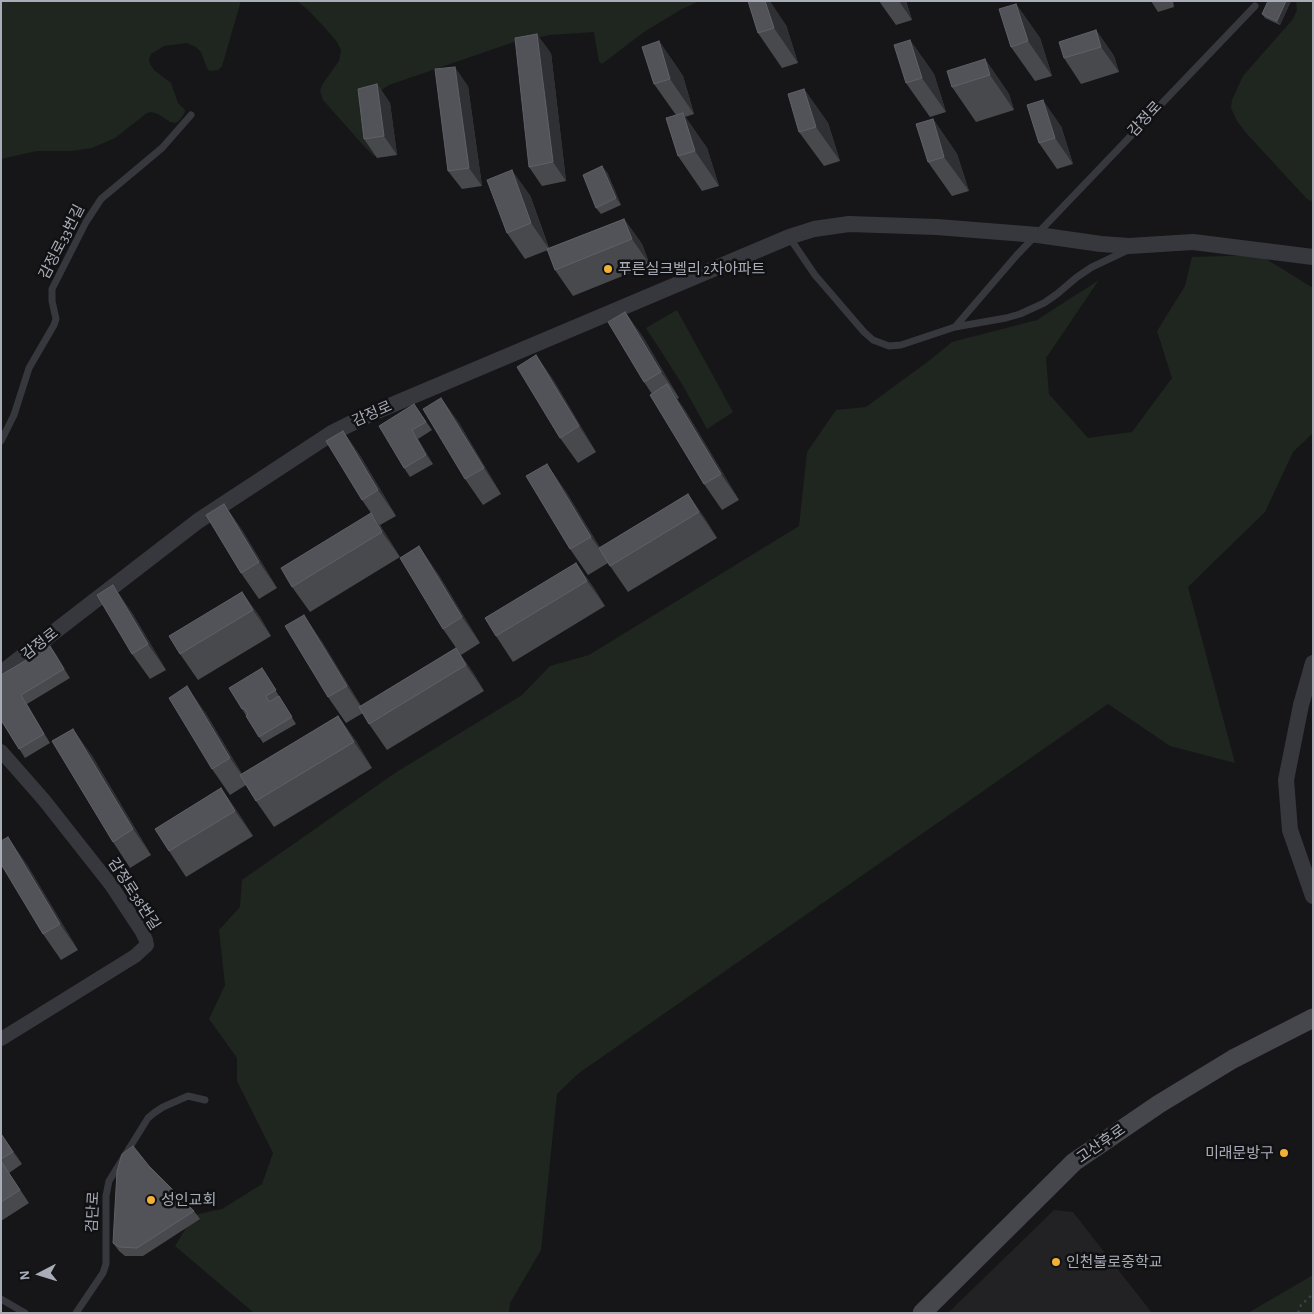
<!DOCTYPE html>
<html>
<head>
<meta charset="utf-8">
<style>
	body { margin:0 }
	#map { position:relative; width:1314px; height:1314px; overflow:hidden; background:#161618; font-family:"Alegreya Sans",sans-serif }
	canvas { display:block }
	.frame { position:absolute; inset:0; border:2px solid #a8adb8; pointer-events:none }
	.north { position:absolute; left:15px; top:1249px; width:50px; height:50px; -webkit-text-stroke:4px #111113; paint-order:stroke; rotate:265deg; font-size:14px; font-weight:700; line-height:20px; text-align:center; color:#a8adb8 }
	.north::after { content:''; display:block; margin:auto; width:18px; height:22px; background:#a8adb8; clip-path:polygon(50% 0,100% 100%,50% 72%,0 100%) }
</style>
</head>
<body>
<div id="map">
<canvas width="1314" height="1314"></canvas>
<div class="frame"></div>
<div class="north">N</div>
</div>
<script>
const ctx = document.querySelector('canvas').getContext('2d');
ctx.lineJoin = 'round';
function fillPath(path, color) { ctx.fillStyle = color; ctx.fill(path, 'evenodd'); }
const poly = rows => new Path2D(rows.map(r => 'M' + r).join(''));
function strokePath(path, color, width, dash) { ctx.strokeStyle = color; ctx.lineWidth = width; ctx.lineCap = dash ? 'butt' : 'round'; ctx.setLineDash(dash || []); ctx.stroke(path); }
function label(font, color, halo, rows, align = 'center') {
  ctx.font = font + ' "Alegreya Sans","Noto Sans KR",sans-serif'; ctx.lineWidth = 5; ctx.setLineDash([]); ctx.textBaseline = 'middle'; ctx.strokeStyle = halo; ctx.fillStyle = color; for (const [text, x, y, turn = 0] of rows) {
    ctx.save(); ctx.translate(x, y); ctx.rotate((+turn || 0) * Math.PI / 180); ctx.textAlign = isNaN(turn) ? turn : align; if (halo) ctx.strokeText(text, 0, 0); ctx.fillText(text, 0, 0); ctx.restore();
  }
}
fillPath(poly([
	[1054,1210,1073,1212,1152,1313,948,1313]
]), '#222225');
fillPath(poly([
	[1,1,241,1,222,66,218,70,209,71,207,68,201,52,196,47,187,43,164,46,151,54,149,59,150,64,154,70,171,83,178,103,185,110,184,114,179,121,175,123,170,122,158,114,151,112,147,113,115,138,92,148,71,151,37,151,1,159],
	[297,1,700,1,682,9,644,32,602,64,599,62,594,32,550,35,511,43,389,85,380,91,377,156,374,156,363,145,323,100,320,91,322,85,339,61,341,50,337,42,327,30,308,10],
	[1296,1,1313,1,1313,199,1311,201,1307,199,1247,134,1237,121,1231,108,1232,100,1243,76,1293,19,1297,10],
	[1260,255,1313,288,1313,433,1293,452,1265,512,1188,587,1235,763,1170,746,1108,704,579,1073,557,1094,541,1250,510,1303,509,1313,254,1313,175,1246,194,1215,222,1209,262,1184,273,1153,237,1081,237,1058,209,1019,225,985,219,930,240,907,242,880,395,773,522,695,550,666,589,655,799,526,807,452,836,410,866,407,930,360,952,342,1037,320,1099,280,1046,358,1049,394,1088,438,1132,432,1172,378,1157,331,1185,286,1192,257],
	[677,310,733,412,707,429,682,384,646,328],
	[1313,1275,1313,1313,1248,1313]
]), '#1e261f');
strokePath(poly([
	[1298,1313,1301,1305,1313,1294]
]), '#3d3f44', 2.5, [2.5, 4]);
strokePath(poly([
	[789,237,815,275,864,332,873,340,889,346,901,345,955,327,1006,318,1020,314,1044,303,1057,294,1077,277,1092,267,1128,250],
	[955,327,1016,256,1255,6],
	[1,441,14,415,29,368,54,325,56,319,52,301,52,289,86,222,101,199,162,148,191,115],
	[1,1299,25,1313],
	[76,1313,103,1273,106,1264,106,1196,109,1181,148,1118,154,1113,163,1107,188,1096,205,1100]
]), '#37383d', 7);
strokePath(poly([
	[1,751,44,800,111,885,142,932,146,940,147,945,135,956,1,1039]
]), '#37383d', 14);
strokePath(poly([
	[1313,663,1301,705,1286,780,1290,830,1313,896],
	[1,673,198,521,332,433,368,415,789,237,814,229,849,224,937,227,1038,235,1101,244,1129,246,1193,242,1313,257]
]), '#37383d', 16);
strokePath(poly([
	[922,1313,1074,1162,1159,1104,1233,1059,1313,1018]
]), '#45474d', 19);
fillPath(poly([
	[748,1,786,25,798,63,782,68,758,33],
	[879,1,906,1,912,20,896,25],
	[1151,1,1173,1,1174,7,1158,12],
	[1268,1,1291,1,1280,25,1265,18,1262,14],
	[1016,4,1040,38,1052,76,1035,81,1011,47],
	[1096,30,1114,56,1119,72,1081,84,1064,58],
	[910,40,934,74,946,112,930,117,906,83],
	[659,41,683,76,694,114,685,117,707,148,719,186,702,191,678,156,676,115,654,84],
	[551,53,566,181,542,186,529,167],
	[985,59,1009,94,1014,110,976,122,952,87],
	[377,84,390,103,397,155,377,158,364,139],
	[468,86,482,186,462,189,448,171],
	[804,89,828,123,840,161,824,166,799,132],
	[933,119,957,154,969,191,952,196,928,162],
	[1061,126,1073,164,1057,169,1039,143],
	[607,172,621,205,601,214,596,208],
	[530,195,549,248,624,219,642,244,650,265,573,296,555,270,548,250,525,259,507,233],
	[625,312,643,337,679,398,677,399,685,410,739,500,722,510,704,484,652,394,644,382],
	[536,355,554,381,596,452,578,463,560,438],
	[441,398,459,423,501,494,483,505,465,479],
	[414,404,432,430,418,439,433,464,410,477,404,468],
	[343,431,361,457,396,516,380,525,400,557,310,612,292,587,371,513,362,500],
	[565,490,600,548,688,494,706,520,717,538,628,592,608,563,588,575,570,549],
	[224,504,242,530,277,588,259,599,241,573],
	[576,563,594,588,605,606,513,662,496,636],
	[437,572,480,643,461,655,443,629],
	[242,592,260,617,271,636,198,680,180,654],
	[131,611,166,670,150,679,132,654],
	[321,640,361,706,456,648,474,674,484,691,387,750,369,724,363,713,346,723,328,697],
	[50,646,70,678,27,704,50,743,25,758,1,720],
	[262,668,296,724,263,743,242,709],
	[205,712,242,774,338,716,356,741,372,768,274,827,256,801,246,785,230,795,212,769],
	[91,754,151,855,130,868,113,842],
	[221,788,239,814,253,836,186,877,169,851],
	[26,863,78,950,61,960,43,934],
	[1,1133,22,1164,9,1173,29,1203,1,1221],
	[149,1166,194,1211,200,1219,143,1256,125,1256,119,1251,113,1243]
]), '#47494d');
fillPath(poly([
	[765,1,770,1,786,25,798,63,774,28],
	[899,1,906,1,912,20],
	[1286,1,1291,1,1280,25,1277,21],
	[1016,4,1040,38,1052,76,1028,41],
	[1096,30,1114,56,1119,72,1101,47],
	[537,34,551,53,566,181,553,162],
	[910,40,934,74,946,112,922,78],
	[659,41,683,76,694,114,670,79],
	[985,59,1009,94,1014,110,990,75],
	[455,67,468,86,482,186,469,168],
	[377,84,390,103,397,155,384,136],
	[804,89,828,123,840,161,816,127],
	[1043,100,1061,126,1073,164,1055,138],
	[683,113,707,148,719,186,695,151],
	[933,119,957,154,969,191,944,157],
	[602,166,607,172,621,205,616,198],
	[512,170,530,195,549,249,531,223],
	[624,219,642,244,650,265,632,239],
	[625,312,643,337,679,398,661,372],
	[536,355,554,381,596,452,579,426],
	[667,384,685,410,739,500,721,474],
	[441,398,459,423,501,494,484,468],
	[412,430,418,439,433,464,426,455],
	[343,431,361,457,396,516,378,490],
	[547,464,565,490,609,562,591,537],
	[688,494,706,520,717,538,699,512],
	[224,504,242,530,277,588,259,562],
	[371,513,389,539,400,557,382,532],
	[419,546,437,572,480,643,462,617],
	[576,563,594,588,605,606,587,581],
	[113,585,131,611,166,670,148,644],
	[242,592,260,617,271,636,253,610],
	[304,615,321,640,364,712,347,686],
	[50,646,56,654,70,678,64,669],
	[456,648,474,674,484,691,466,665],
	[187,686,205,712,248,784,230,758],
	[21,695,27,704,50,743,44,734],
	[338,716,356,741,372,768,354,742],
	[73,729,91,754,151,855,133,829],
	[221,788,239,814,253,836,235,811],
	[8,837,26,863,78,950,60,924],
	[1,1133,22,1164,13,1152]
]), '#2f3033');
const building = poly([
	[748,1,765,1,774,28,758,33,748,1],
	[1268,1,1286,1,1277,21,1262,14,1268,1],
	[1016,4,1028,41,1011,47,999,9,1016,4],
	[1096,30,1101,47,1064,58,1059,42,1096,30],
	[537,34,553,162,529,167,515,38,537,34],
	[910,40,922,78,906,83,894,45,910,40],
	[659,41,670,79,654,84,642,47,659,41],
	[985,59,990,75,952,87,947,71,985,59],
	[455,67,469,168,448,171,435,69,455,67],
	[377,84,384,136,364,139,358,89,377,84],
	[804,89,816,127,799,132,788,94,804,89],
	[1043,100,1055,138,1039,143,1027,105,1043,100],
	[683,113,695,151,678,156,666,118,683,113],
	[933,119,944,157,928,162,916,124,933,119],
	[602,166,616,198,596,208,583,175,602,166],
	[512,170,531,223,507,233,487,180,512,170],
	[624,219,632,239,555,270,547,249,624,219],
	[625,312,661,372,644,382,608,322,625,312],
	[536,355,579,426,560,438,517,367,536,355],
	[667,384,721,474,704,484,650,395,667,384],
	[441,398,484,468,465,479,423,409,441,398],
	[414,404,426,422,412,430,426,455,404,468,379,426,414,404],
	[343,431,378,490,362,500,326,441,343,431],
	[547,464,591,537,570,549,526,476,547,464],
	[688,494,699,512,610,566,599,548,688,494],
	[224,504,259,562,241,573,206,515,224,504],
	[371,513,382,532,292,587,281,568,371,513],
	[419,546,462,617,443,629,400,558,419,546],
	[576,563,587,581,496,636,485,618,576,563],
	[113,585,148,644,132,654,97,595,113,585],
	[242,592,253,610,180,654,169,636,242,592],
	[304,615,347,686,328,697,285,626,304,615],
	[50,646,64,669,21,695,44,734,19,749,1,720,1,675,50,646],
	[456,648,466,665,369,724,359,707,456,648],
	[262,668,276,690,266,696,269,702,279,696,292,717,259,737,246,716,248,714,244,708,242,709,229,688,262,668],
	[187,686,230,758,212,769,169,698,187,686],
	[338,716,354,742,256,801,240,775,338,716],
	[73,729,133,829,113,842,52,741,73,729],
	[221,788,235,811,169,851,155,829,221,788],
	[8,837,60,924,43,934,1,864,1,841,8,837],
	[1,1134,13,1152,1,1159,1,1134],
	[133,1146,149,1166,194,1211,137,1248,119,1247,113,1243,117,1171,122,1154,133,1146],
	[1,1161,20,1190,1,1202,1,1161]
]);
fillPath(building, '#525359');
strokePath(building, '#5f6168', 1);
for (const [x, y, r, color] of [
	[608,269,5,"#f2b134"],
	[1284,1153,5,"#f2b134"],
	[151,1200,5,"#f2b134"],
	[1056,1262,5,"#f2b134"]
]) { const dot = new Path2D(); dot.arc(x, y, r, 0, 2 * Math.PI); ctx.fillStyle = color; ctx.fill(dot); strokePath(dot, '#111113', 2); }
label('15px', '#a8adb8', '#111113', [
	["감정로",1145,119,-47],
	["감정로33번길",62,242,-63],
	["감정로",372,414,-24],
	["감정로",40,644,-38],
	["감정로38번길",134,894,57],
	["고산후로",1101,1144,-35],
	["검단로",93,1212,-87]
]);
label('15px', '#a8adb8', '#111113', [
	["푸른실크벨리 2차아파트",618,269],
	["미래문방구",1274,1153,"right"],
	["성인교회",161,1200],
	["인천불로중학교",1066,1262]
], 'left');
</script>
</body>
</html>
